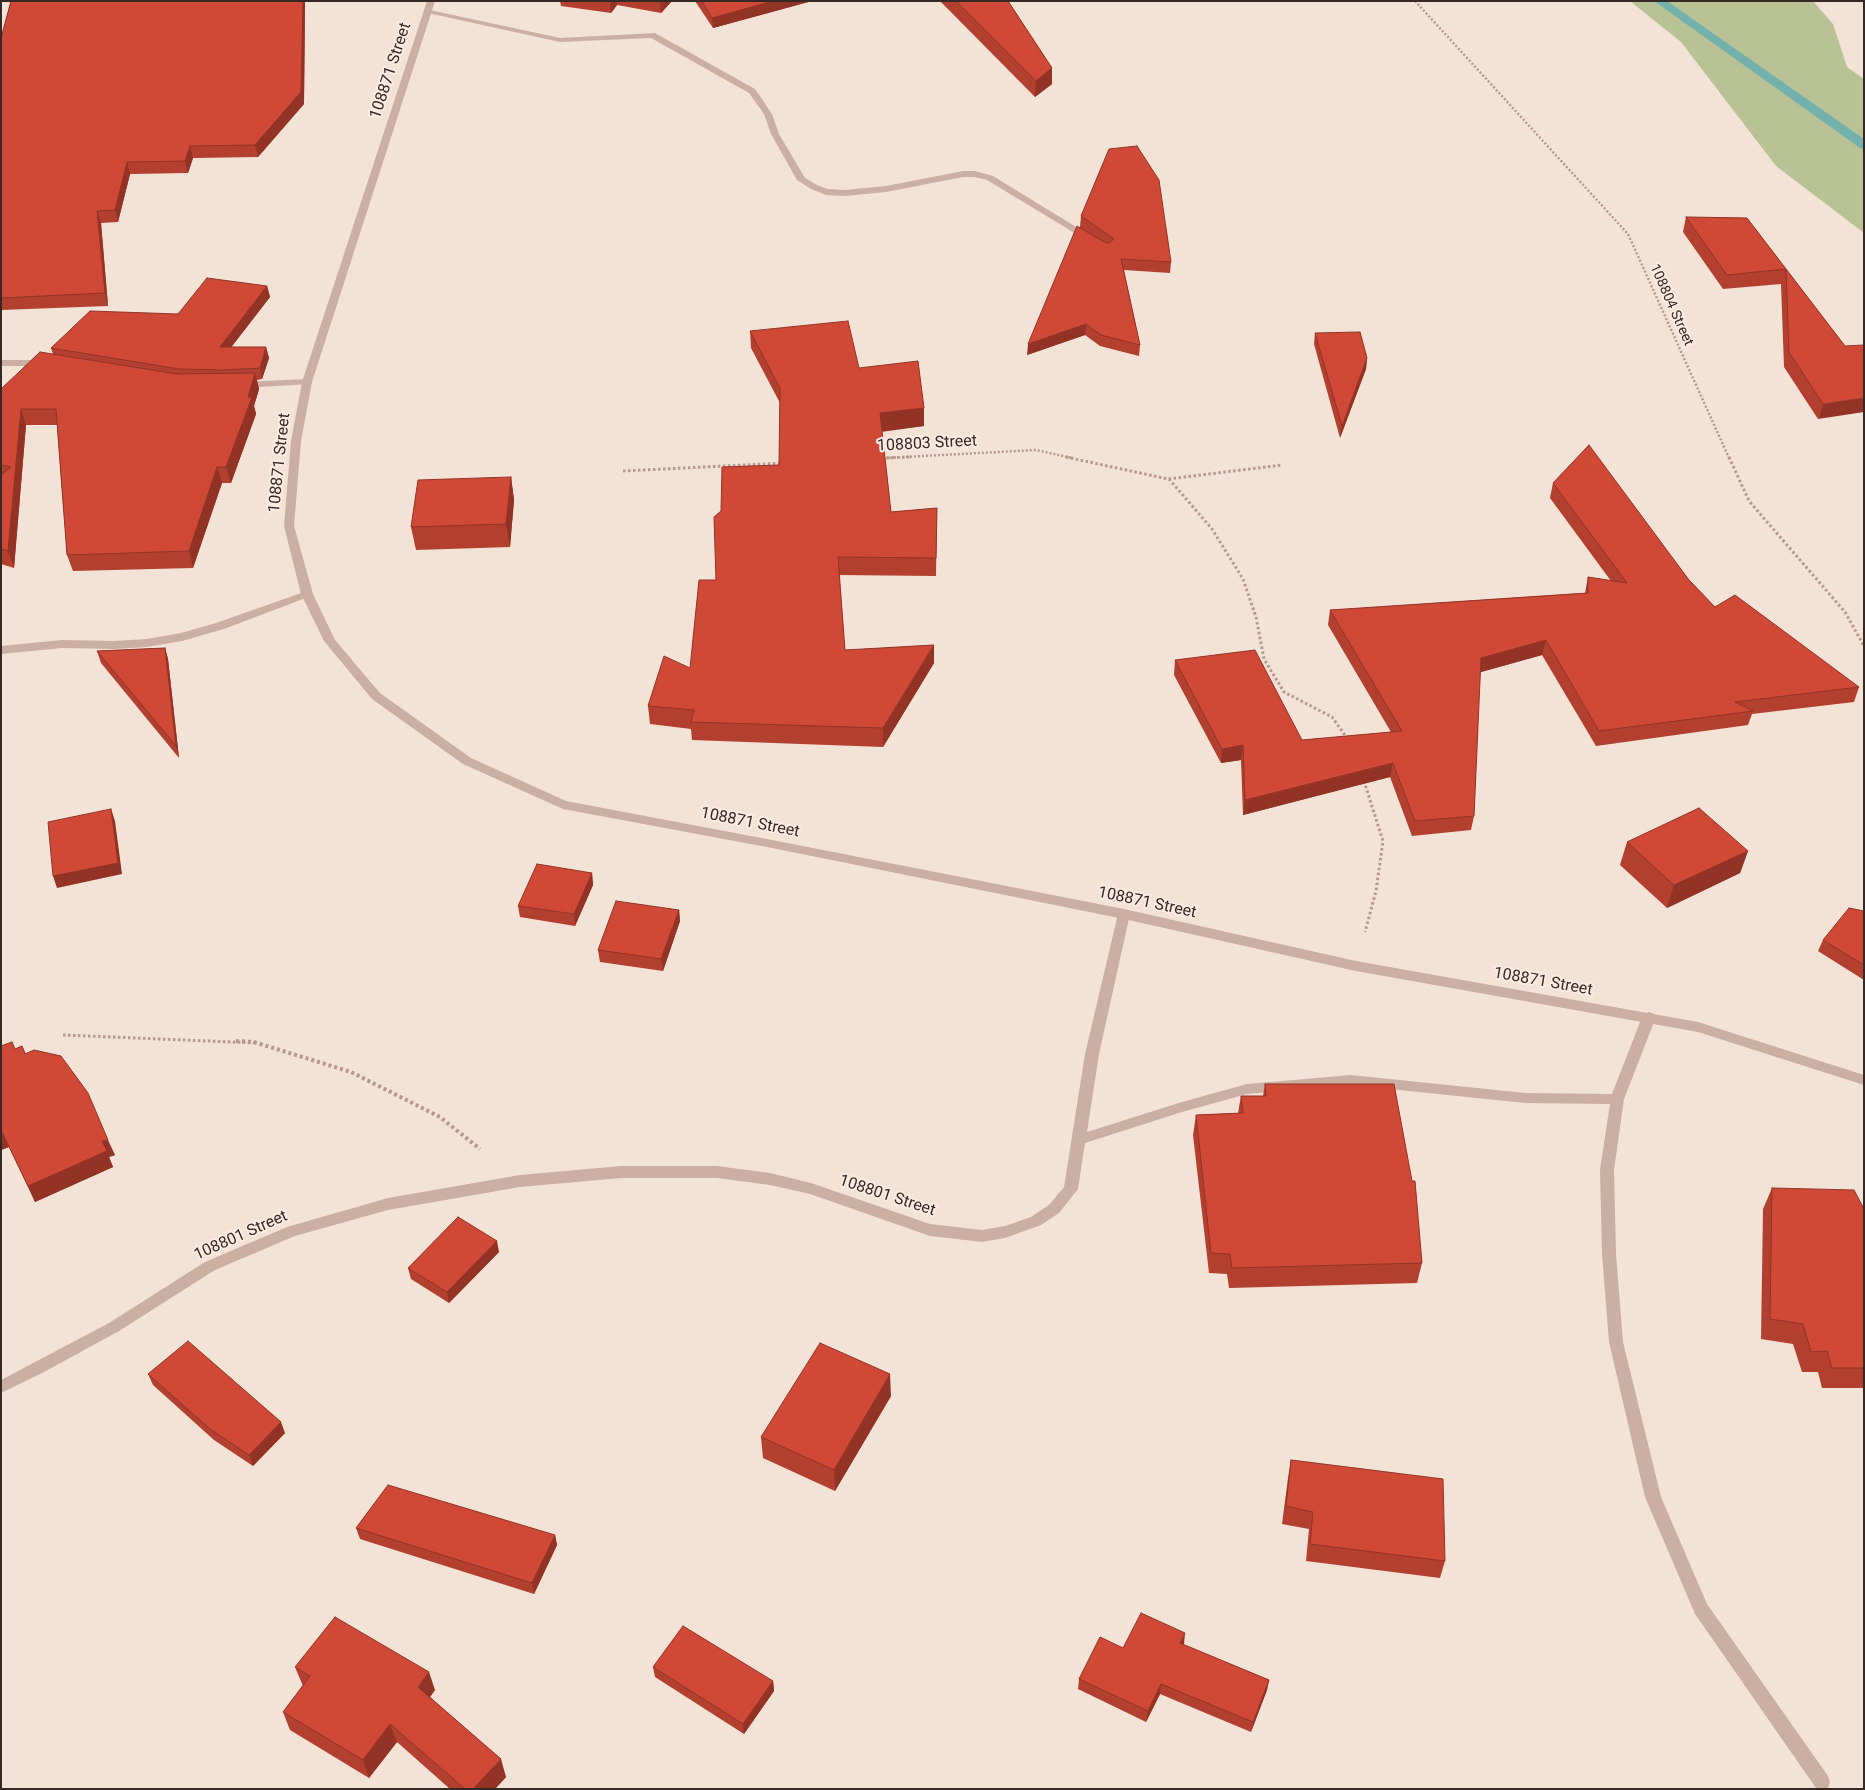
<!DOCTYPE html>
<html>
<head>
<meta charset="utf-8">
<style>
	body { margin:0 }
	#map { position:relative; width:1865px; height:1790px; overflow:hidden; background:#f3e2d6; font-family:Roboto,sans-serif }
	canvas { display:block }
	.frame { position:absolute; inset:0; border:2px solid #352825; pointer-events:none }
</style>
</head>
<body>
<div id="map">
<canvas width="1865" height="1790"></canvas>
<div class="frame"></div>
</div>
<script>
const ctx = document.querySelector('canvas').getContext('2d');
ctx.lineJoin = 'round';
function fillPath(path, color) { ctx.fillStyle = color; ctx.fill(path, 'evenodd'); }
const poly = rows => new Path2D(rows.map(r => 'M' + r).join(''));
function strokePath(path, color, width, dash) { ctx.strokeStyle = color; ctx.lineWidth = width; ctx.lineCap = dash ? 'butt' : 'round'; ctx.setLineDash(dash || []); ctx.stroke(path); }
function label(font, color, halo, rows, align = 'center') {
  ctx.font = font + ' Roboto,sans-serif'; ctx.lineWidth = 4; ctx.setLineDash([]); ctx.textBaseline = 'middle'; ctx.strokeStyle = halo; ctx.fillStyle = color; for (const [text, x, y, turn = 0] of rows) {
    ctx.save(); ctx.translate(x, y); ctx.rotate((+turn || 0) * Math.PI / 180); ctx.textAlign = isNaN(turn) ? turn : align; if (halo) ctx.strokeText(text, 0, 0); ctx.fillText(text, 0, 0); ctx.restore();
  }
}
fillPath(poly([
	[1630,1,1813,1,1833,24,1847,67,1864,79,1864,233,1776,166,1681,42]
]), '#b9c295');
fillPath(poly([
	[1654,1,1667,1,1864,139,1864,149,1860,148,1654,1]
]), '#73b2ac');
strokePath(poly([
	[1415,1,1628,234,1729,458],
	[886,458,1036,450,1072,458]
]), '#b7998c', 2.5, [2, 2]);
strokePath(poly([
	[1066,457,1168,479,1282,465],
	[1729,457,1749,501,1845,612,1864,646],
	[882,458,910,457],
	[623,471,783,463],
	[1169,479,1212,529,1243,579,1256,617,1264,659,1284,692,1332,717,1347,738],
	[1364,781,1383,841,1376,891,1365,932],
	[63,1035,256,1043]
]), '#b7998c', 3, [2.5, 2.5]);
strokePath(poly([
	[236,1041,254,1042,351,1072,440,1117,480,1149]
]), '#b7998c', 4, [3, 3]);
fillPath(poly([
	[425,9,560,38,655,33,755,89,772,114,779,134,805,178,817,185,827,189,845,190,886,186,963,171,975,171,993,176,1094,238,1092,240,1086,240,987,180,975,177,963,177,886,192,845,196,826,195,811,189,797,180,771,134,764,114,749,93,651,38,560,42,428,13,425,13,425,9],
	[1,360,44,360,49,363,44,366,1,366,1,360],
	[307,379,311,380,311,384,242,388,237,385,242,382,307,379],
	[307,591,311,592,313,594,311,596,224,629,182,641,147,647,114,649,62,648,1,654,1,646,62,640,114,641,147,639,181,633,216,623,307,591],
	[1124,909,1128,911,1130,914,1099,1054,1087,1132,1182,1102,1247,1084,1351,1075,1525,1093,1612,1094,1642,1017,1644,1014,1649,1012,1654,1014,1656,1017,1624,1099,1614,1170,1616,1254,1623,1342,1661,1497,1707,1604,1828,1776,1830,1782,1828,1788,1816,1788,1695,1614,1645,1497,1609,1342,1602,1254,1600,1170,1610,1104,1525,1103,1351,1085,1247,1094,1182,1112,1085,1143,1078,1189,1059,1213,1041,1225,1005,1238,982,1242,930,1236,810,1194,770,1185,717,1178,621,1178,520,1187,388,1210,295,1236,215,1270,119,1331,44,1372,1,1393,1,1380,109,1323,205,1262,287,1227,388,1198,520,1175,621,1166,717,1166,770,1173,811,1183,930,1224,982,1230,1005,1226,1031,1217,1049,1205,1064,1187,1085,1054,1118,914,1120,911,1124,909]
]), '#cbafa2');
fillPath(poly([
	[427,1,435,1,312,382,301,441,294,526,313,594,335,640,380,693,471,758,566,801,772,840,1124,909,1356,961,1698,1022,1864,1075,1864,1085,1698,1032,1356,971,1124,919,772,848,563,809,463,764,372,699,324,641,301,594,284,526,291,441,302,382,427,1]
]), '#cbafa2');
fillPath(poly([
	[11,1,305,1,304,104,258,157,193,158,188,173,130,174,118,222,101,223,108,306,1,310,1,38],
	[560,1,672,1,661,13,617,5,611,13,561,6],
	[695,1,812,1,713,28],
	[940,1,1008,1,1052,68,1052,84,1035,97],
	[1081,216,1171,262,1170,273,1124,270,1140,345,1139,356,1100,346,1085,335,1027,355,1080,227],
	[1686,217,1747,218,1845,346,1818,419,1784,367,1781,284,1723,289,1683,232],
	[267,286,270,297,231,347,266,347,269,358,262,379,257,380,259,389,254,406,256,414,231,483,222,483,193,568,73,571,67,555,57,425,26,425,14,568,1,564,1,389,53,354,51,348,178,314],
	[750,331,859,368,924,408,924,426,882,431,891,512,937,508,936,576,839,575,845,650,934,645,934,663,883,747,692,740,691,729,650,724,648,706,690,668,716,580,779,465,780,403,751,348],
	[1315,333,1367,358,1366,369,1340,438,1314,344],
	[511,477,514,500,510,547,416,550,411,527],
	[1553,483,1689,580,1715,607,1859,687,1854,702,1752,714,1748,725,1596,746,1542,655,1480,672,1474,816,1471,830,1412,836,1390,777,1243,815,1241,760,1221,763,1174,675,1175,660,1302,740,1391,732,1328,625,1330,610,1585,593,1588,577,1611,581,1550,498],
	[165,648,168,659,179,758,101,663,97,651],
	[1627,842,1748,851,1740,873,1667,908,1620,865],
	[592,873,593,885,575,926,520,917,518,906],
	[679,910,680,921,663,971,600,962,598,950],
	[1864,911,1864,980,1818,951,1823,940],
	[22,1046,26,1054,115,1155,109,1157,113,1167,35,1202,9,1147,1,1150,15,1049],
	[1265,1084,1422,1263,1417,1283,1229,1288,1227,1274,1209,1273,1193,1135,1196,1115,1238,1113,1241,1096,1263,1096],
	[1772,1188,1864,1209,1864,1388,1822,1388,1818,1372,1802,1372,1793,1344,1761,1339,1763,1209],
	[499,1252,449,1303,411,1279,408,1268],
	[148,1374,285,1433,253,1466,214,1440,153,1385],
	[891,1396,835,1491,763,1458,761,1437],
	[1291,1460,1445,1561,1440,1578,1306,1561,1309,1529,1282,1524,1288,1478],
	[356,1528,555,1535,557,1545,534,1594,360,1539],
	[1183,1645,1269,1680,1267,1690,1251,1732,1160,1694,1146,1722,1078,1689,1079,1679,1123,1648],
	[295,1667,435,1690,430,1697,506,1777,495,1789,450,1789,397,1742,369,1778,290,1730,283,1712,303,1686],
	[653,1667,773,1681,774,1691,744,1734,655,1677]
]), '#b33f2f');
fillPath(poly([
	[303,1,305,1,304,104,258,157,255,145],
	[611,1,617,1,617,5,611,13,610,2],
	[661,1,672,1,661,13,660,3],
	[773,1,812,1,713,28,712,18],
	[1052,68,1052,84,1035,97,1036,81],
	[190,146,193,158,188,173,185,161],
	[127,162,130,174,118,222,115,210],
	[97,211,101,223,108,306,105,293],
	[267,286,270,297,223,358,220,347],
	[1086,324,1085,335,1027,355,1028,344],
	[266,347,269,358,262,379,260,368],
	[1367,358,1366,369,1340,438,1342,426],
	[255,373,259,389,254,406,256,414,231,483,226,467],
	[1864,398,1864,412,1818,419,1823,404],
	[924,408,924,426,881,432,880,413],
	[21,409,26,425,14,568,8,551],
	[217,467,222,483,193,568,189,551],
	[511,477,514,500,510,547,506,524],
	[1546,640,1542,655,1478,673,1481,658],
	[934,645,934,663,883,747,883,728],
	[165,648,168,659,179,758,176,746],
	[1243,745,1241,760,1221,763,1222,749],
	[1393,763,1390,777,1243,815,1245,800],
	[111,809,115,821,122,874,57,888,53,876],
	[1748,851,1740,873,1667,908,1674,885],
	[592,873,593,885,575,926,574,914],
	[679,910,680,921,663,971,661,959],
	[1,1132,2,1132,9,1147,1,1150],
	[108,1140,115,1155,109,1157,113,1167,35,1202,28,1186,102,1141],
	[497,1241,499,1252,449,1303,447,1292],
	[890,1374,891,1396,835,1491,834,1470],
	[281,1422,285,1433,253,1466,249,1455],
	[555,1535,557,1545,534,1594,532,1583],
	[1185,1633,1184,1644,1179,1654,1180,1643],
	[429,1672,435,1690,424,1705,418,1687],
	[1269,1680,1267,1690,1251,1732,1253,1722],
	[773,1681,774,1691,744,1734,743,1724],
	[1161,1684,1160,1694,1146,1722,1148,1711],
	[390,1724,397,1742,369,1778,363,1760],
	[501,1759,506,1777,495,1789,473,1789]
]), '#923326');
const building = poly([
	[11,1,303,1,301,92,255,145,190,146,185,161,127,162,115,210,97,211,105,293,1,298,1,38,11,1],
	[702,1,773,1,712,18,702,1],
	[956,1,1008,1,1052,68,1036,81,956,1],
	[1137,146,1159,180,1171,262,1121,259,1140,345,1101,335,1086,324,1028,344,1077,226,1104,242,1109,243,1114,239,1081,216,1109,149,1137,146],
	[1686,217,1747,218,1845,346,1864,345,1864,398,1823,404,1789,352,1786,269,1727,275,1686,217],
	[207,278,267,286,220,347,266,347,260,368,223,370,179,369,51,348,90,311,178,314,207,278],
	[848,321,859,368,918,361,924,408,880,413,891,512,937,508,936,558,838,557,845,650,934,645,883,728,691,722,694,710,648,706,664,656,690,668,699,580,716,580,714,517,721,511,722,467,779,465,780,388,750,331,848,321],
	[1360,332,1367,358,1342,426,1315,333,1360,332],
	[40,352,177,374,255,373,248,397,252,397,226,467,217,467,189,551,67,555,56,409,21,409,8,551,1,549,1,475,11,467,1,465,1,389,40,352],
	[1589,445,1689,580,1715,607,1735,595,1859,687,1735,702,1753,711,1599,731,1546,640,1481,658,1474,816,1415,821,1393,763,1245,800,1243,745,1222,749,1175,660,1255,650,1302,740,1402,731,1330,610,1588,593,1588,577,1627,583,1553,483,1589,445],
	[511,477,506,524,411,527,418,480,511,477],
	[165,648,176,746,97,651,165,648],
	[1699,808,1748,851,1674,885,1627,842,1699,808],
	[111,809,118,863,53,876,48,822,111,809],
	[537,864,592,873,574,914,518,906,537,864],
	[616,901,679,910,661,959,598,950,616,901],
	[1849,908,1864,911,1864,965,1823,940,1849,908],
	[12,1042,15,1049,22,1046,25,1054,34,1050,61,1056,88,1093,108,1140,102,1141,107,1151,28,1186,2,1132,1,1132,1,1046,12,1042],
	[1265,1084,1394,1084,1412,1181,1415,1181,1422,1263,1232,1268,1230,1254,1211,1253,1196,1115,1243,1113,1241,1096,1266,1096,1265,1084],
	[1772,1188,1854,1190,1864,1209,1864,1368,1832,1368,1827,1351,1811,1352,1803,1324,1770,1319,1772,1188],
	[458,1217,497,1241,447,1292,408,1268,458,1217],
	[188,1341,281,1422,249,1455,210,1429,148,1374,188,1341],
	[820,1343,890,1374,834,1470,761,1437,820,1343],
	[1291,1460,1443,1479,1445,1561,1310,1544,1313,1512,1286,1506,1291,1460],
	[388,1485,555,1535,532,1583,356,1528,388,1485],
	[1141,1613,1185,1633,1180,1643,1269,1680,1253,1722,1161,1684,1148,1711,1079,1679,1100,1637,1123,1648,1141,1613],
	[335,1617,429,1672,418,1687,501,1759,473,1789,465,1789,390,1724,363,1760,283,1712,310,1676,295,1667,335,1617],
	[683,1626,773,1681,743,1724,653,1667,683,1626]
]);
fillPath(building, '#d04937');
strokePath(building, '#923326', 1);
label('14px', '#352825', '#faece3', [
	["108804 Street",1671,305,66]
]);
label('16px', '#352825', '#faece3', [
	["108871 Street",391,71,-72],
	["108803 Street",927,444,-3],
	["108871 Street",280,463,-84],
	["108871 Street",750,823,11],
	["108871 Street",1147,903,12],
	["108871 Street",1543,982,10],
	["108801 Street",887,1196,18],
	["108801 Street",241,1236,-24]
]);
</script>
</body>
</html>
